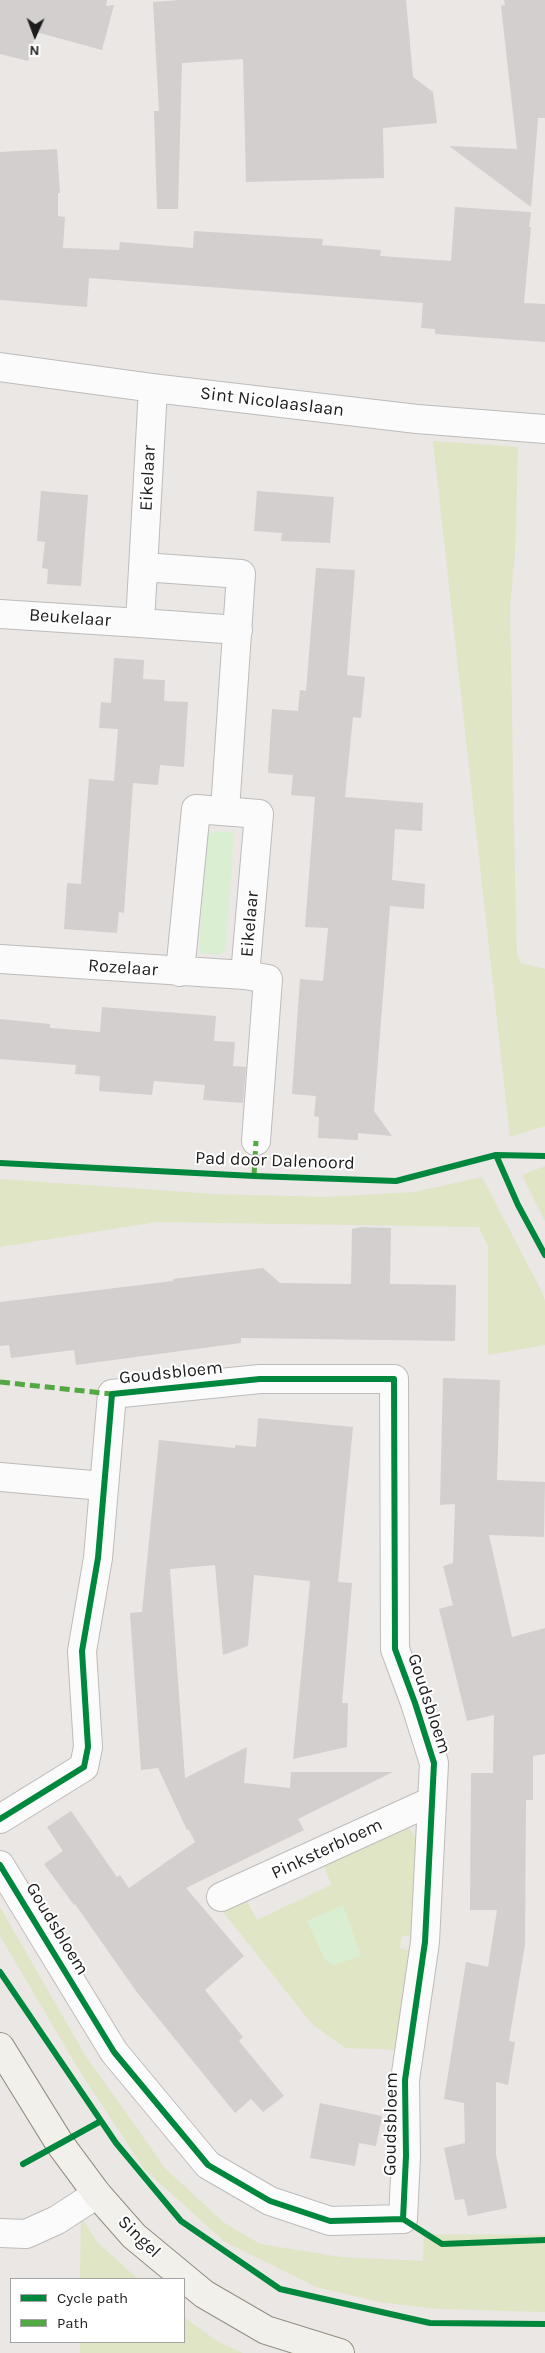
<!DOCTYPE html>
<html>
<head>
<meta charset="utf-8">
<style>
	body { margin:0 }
	#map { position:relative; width:545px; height:2353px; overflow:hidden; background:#eae7e5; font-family:Karla,sans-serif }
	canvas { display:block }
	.legend { position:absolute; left:10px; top:2278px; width:175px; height:65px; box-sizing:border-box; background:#fff; border:1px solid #a4a4a4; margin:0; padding:6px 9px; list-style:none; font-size:15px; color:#1c1c1c }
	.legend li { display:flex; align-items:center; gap:10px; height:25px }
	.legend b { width:25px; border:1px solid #a4a4a4 }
	.north { position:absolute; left:10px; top:10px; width:50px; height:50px; -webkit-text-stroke:4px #fff; paint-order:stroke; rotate:182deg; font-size:14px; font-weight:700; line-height:20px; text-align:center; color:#1c1c1c }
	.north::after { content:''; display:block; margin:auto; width:18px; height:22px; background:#1c1c1c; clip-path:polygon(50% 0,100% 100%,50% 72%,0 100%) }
</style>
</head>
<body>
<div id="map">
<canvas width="545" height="2353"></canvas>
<ul class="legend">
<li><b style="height:6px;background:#00873e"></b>Cycle path</li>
<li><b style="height:6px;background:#52a943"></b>Path</li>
</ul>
<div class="north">N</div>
</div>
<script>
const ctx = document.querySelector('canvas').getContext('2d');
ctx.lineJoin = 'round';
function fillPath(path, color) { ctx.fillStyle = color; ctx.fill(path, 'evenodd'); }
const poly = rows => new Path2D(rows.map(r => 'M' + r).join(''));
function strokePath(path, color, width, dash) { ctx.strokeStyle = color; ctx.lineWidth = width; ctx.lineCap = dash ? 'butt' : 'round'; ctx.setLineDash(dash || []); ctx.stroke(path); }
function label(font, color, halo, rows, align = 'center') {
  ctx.font = font + ' Karla,sans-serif'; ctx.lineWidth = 4; ctx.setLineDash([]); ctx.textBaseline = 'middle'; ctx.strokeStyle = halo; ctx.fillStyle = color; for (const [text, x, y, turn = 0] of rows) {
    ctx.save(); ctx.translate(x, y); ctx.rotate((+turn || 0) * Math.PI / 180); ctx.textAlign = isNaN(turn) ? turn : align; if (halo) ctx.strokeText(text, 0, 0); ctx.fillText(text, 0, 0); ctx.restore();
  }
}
fillPath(poly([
	[433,441,518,447,515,555,510,606,516,930,517,954,521,963,545,969,545,1126,510,1137],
	[545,1166,545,1221,522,1175],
	[482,1177,542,1292,545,1301,545,1345,488,1355,488,1247,479,1227,157,1222,0,1247,0,1179,214,1194,325,1197,414,1192],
	[408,1825,422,1850,417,1935,402,1936,400,1948,413,1952,400,2050,345,2048,312,2024,220,1908,245,1898,257,1920,331,1885,324,1865],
	[0,1907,85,2055,165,2168,223,2222,260,2244,341,2257,423,2261,424,2234,545,2235,545,2312,438,2309,379,2302,316,2287,225,2242,144,2169,79,2070,0,1936],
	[81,2217,98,2243,138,2279,80,2279],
	[184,2317,217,2341,243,2353,80,2353,80,2342,184,2342]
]), '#e0e5c5');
fillPath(poly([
	[214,831,234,832,226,949,219,955,199,953,206,835],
	[343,1905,361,1956,333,1965,325,1960,307,1921]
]), '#daefd1');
fillPath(poly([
	[0,0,107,0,106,6,114,5,102,50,36,32,28,61,0,54],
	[180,0,406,0,413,77,433,92,437,123,383,128,384,178,246,182,243,59,182,63,178,209,157,209,154,111,159,111,153,2],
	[504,0,545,0,545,118,538,118,531,207,449,146,517,149,501,6,505,5],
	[57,149,60,193,58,193,58,216,65,217,63,248,119,250,120,242,193,248,194,231,323,239,322,245,381,250,380,256,451,261,455,207,531,212,529,227,531,227,524,303,545,304,545,342,435,334,435,329,421,328,423,303,89,278,87,307,0,300,0,152],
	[41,491,88,495,81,586,47,584,48,569,42,568,45,542,37,541],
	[257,491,334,497,330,543,281,541,282,533,254,531],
	[316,568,355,570,347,675,365,677,361,718,353,717,345,797,423,803,422,831,395,829,392,880,425,884,424,909,390,906,374,1111,392,1136,358,1133,358,1140,318,1138,319,1117,314,1116,316,1096,292,1094,300,979,323,981,328,928,305,927,315,797,291,795,293,775,268,773,272,709,298,711,300,690,306,691],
	[114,658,144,660,143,679,165,680,164,701,188,702,184,767,160,765,158,785,133,783,124,913,119,912,117,933,64,929,67,883,81,884,89,779,114,781,118,729,99,728,101,702,111,703],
	[102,1007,216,1016,214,1041,235,1042,233,1066,246,1067,243,1103,203,1100,205,1085,154,1081,152,1095,99,1091,100,1076,75,1074,76,1065,0,1059,0,1019,50,1024,50,1028,100,1032],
	[362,1227,391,1228,390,1284,456,1285,455,1341,241,1338,241,1343,76,1365,74,1350,11,1358,9,1345,0,1346,0,1302,173,1281,173,1279,263,1268,280,1283,351,1284,352,1229],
	[443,1378,500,1380,497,1480,545,1482,544,1537,489,1535,512,1637,545,1628,545,1754,533,1756,533,1800,526,1800,525,1945,509,2041,515,2042,508,2085,496,2082,496,2155,507,2208,468,2216,464,2199,455,2200,444,2148,465,2143,464,2103,444,2099,466,1962,488,1967,497,1910,470,1910,471,1773,493,1773,494,1715,467,1721,439,1609,453,1605,443,1566,453,1563,455,1504,440,1505],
	[258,1418,353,1427,338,1582,352,1583,342,1703,348,1703,347,1747,293,1759,310,1581,254,1575,248,1646,223,1655,215,1565,170,1569,185,1778,247,1747,244,1783,290,1788,291,1772,393,1772,298,1819,304,1830,186,1888,244,1956,205,1990,243,2037,239,2041,284,2096,263,2112,251,2099,235,2113,136,1991,75,1904,74,1905,44,1864,63,1851,47,1827,71,1811,117,1877,120,1875,129,1888,195,1842,189,1830,187,1830,158,1768,141,1770,130,1613,142,1612,159,1440,235,1448,235,1445,256,1447],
	[320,2103,382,2116,376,2146,359,2143,355,2166,310,2158]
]), '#d2cfce');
const street = poly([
	[0,367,153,388,417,419,545,429],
	[153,388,140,623,238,630],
	[143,567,241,574,225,810],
	[0,614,140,623],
	[0,959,245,975],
	[180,972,196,809,259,814,245,975,268,979,256,1141],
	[0,1477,103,1486],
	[0,1819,84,1767,88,1747,82,1651,98,1558,112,1394,260,1379,394,1379,395,1649,415,1703,434,1763,425,1942,405,2080,406,2156,403,2219,330,2221,270,2201,208,2165,114,2052,0,1865],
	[221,1897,432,1801],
	[0,2233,26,2234,57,2220,97,2194]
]);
const secondary = poly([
	[0,2047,60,2144,97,2194,134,2236,204,2294,266,2330,340,2353]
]);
strokePath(street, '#bdbcbb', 30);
strokePath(secondary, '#938e7f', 30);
strokePath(street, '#fcfbfb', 28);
strokePath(secondary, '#f2f0ea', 28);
strokePath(poly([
	[254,1176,256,1141],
	[0,1382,112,1394]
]), '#52a943', 5, [10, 5]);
strokePath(poly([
	[496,1155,518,1205,545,1255],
	[0,1163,254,1176,396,1181,496,1155,545,1156],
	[0,1819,84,1767,88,1747,82,1651,98,1558,112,1394,260,1379,394,1379,395,1649,415,1703,434,1763,425,1942,405,2080,406,2156,403,2219,330,2221,270,2201,208,2165,114,2052,0,1865],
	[0,1972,116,2143,181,2221,280,2289,430,2323,545,2324],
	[23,2164,101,2121],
	[403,2219,442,2244,545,2240]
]), '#00873e', 6);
label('18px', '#1c1c1c', '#fff', [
	["Sint Nicolaaslaan",272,402,7],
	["Eikelaar",148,478,-87],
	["Beukelaar",70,618,4],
	["Eikelaar",250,924,-85],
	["Rozelaar",123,968,4],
	["Pad door Dalenoord",275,1161,2],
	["Goudsbloem",171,1373,-6],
	["Goudsbloem",429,1704,72],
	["Pinksterbloem",327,1849,-25],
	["Goudsbloem",57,1929,59],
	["Goudsbloem",391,2124,-89],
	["Singel",139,2237,44]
]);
</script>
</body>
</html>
